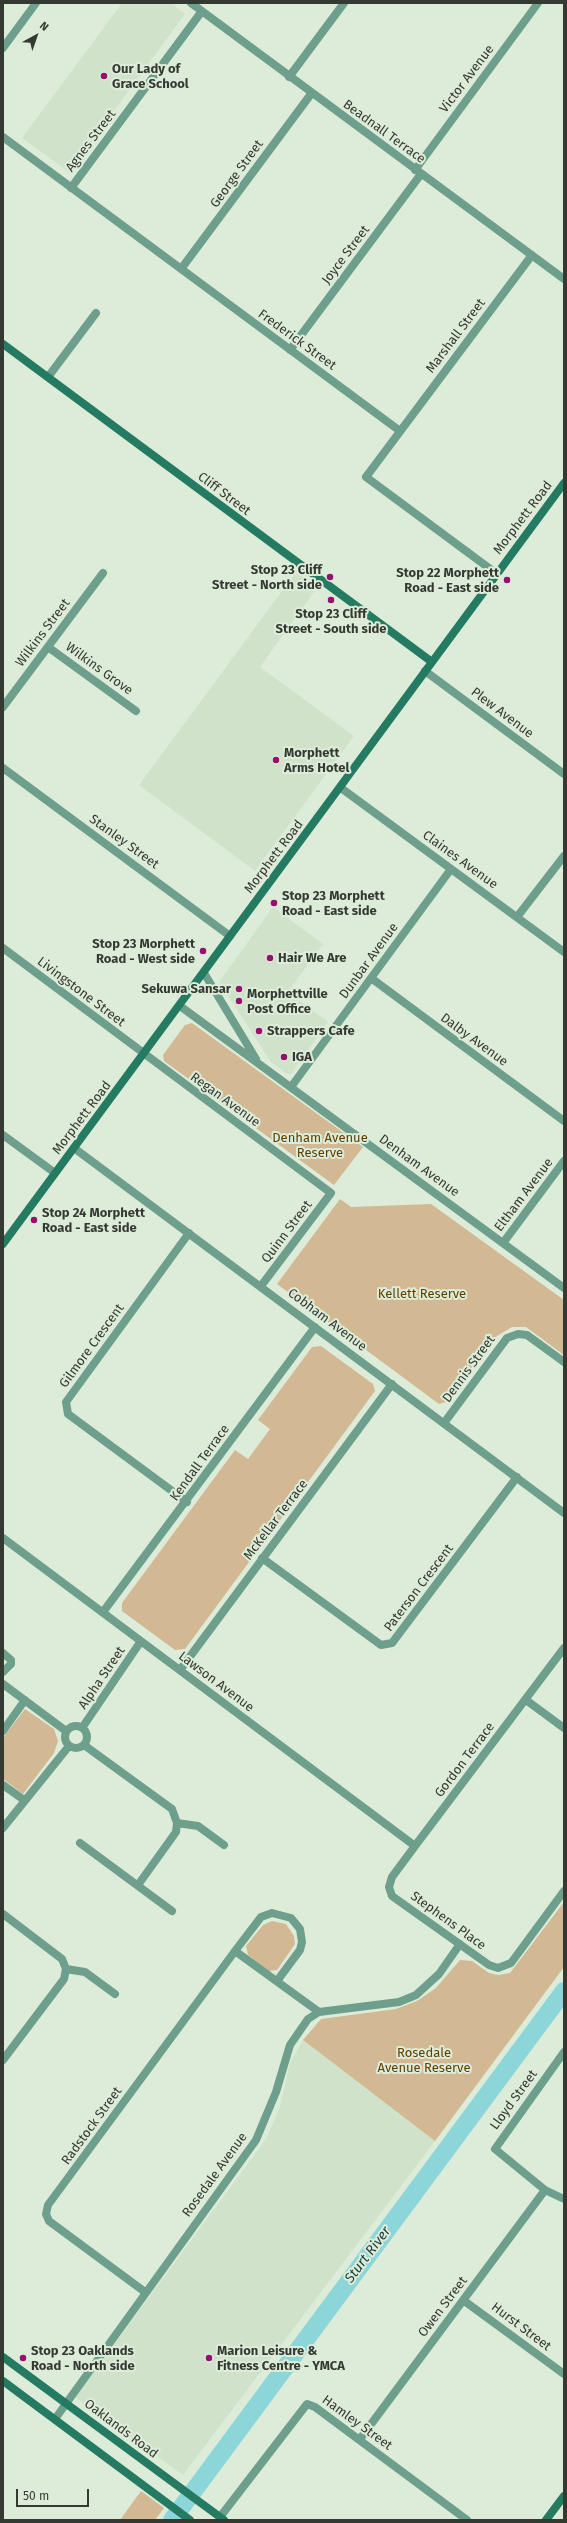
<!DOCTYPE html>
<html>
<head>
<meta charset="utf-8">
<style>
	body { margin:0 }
	#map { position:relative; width:567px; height:2523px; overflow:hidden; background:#ddecd9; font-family:"Fira Sans",sans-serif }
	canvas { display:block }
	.frame { position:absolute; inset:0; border:4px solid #343932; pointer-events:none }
	.north { position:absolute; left:16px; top:16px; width:40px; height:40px; -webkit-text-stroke:3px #ddecd9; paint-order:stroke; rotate:40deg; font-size:11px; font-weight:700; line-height:16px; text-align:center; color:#343932 }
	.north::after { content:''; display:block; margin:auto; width:14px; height:18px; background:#343932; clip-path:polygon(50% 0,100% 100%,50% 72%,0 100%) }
	.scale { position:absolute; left:16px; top:2489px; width:73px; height:18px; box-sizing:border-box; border:2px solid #343932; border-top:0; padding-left:5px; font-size:12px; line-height:14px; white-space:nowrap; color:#343932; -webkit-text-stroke:3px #ddecd9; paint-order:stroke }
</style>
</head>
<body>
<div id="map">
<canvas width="567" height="2523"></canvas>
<div class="frame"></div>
<div class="north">N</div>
<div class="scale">50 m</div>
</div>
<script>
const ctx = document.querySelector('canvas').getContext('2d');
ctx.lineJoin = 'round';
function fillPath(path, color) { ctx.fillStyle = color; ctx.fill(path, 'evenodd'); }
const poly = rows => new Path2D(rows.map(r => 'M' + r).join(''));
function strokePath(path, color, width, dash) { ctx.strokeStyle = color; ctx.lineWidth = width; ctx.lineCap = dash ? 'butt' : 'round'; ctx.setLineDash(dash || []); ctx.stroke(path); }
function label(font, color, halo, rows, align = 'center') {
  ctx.font = font + ' "Fira Sans",sans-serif'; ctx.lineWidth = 4; ctx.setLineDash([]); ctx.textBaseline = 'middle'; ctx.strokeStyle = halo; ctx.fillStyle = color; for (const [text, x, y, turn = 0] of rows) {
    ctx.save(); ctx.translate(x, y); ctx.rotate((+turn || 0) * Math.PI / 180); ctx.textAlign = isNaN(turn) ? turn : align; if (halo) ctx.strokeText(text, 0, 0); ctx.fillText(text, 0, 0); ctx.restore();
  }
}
fillPath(poly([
	[122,3,171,3,185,14,69,172,22,138],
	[296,572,317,588,260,667,354,736,255,871,139,785],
	[273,907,323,944,288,992,328,1022,291,1074,287,1074,271,1062,219,982],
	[303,2040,435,2141,183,2475,75,2397,266,2139,280,2106,290,2063]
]), '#d0e3ca');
fillPath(poly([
	[192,1023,363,1147,334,1185,164,1061,163,1055,185,1025],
	[340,1199,351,1207,431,1204,564,1300,564,1355,526,1327,512,1327,497,1336,446,1402,439,1404,277,1284],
	[321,1346,373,1384,375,1391,185,1649,175,1650,122,1611,122,1603,235,1450,248,1459,270,1429,258,1420,312,1347],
	[25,1709,54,1729,58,1741,54,1753,23,1794,3,1779,3,1738],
	[564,1902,564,1967,435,2141,303,2040,321,2019,396,2009,417,2001,436,1988,460,1960,472,1961,489,1973,498,1975,510,1973],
	[272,1921,286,1924,294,1936,295,1944,277,1970,268,1971,248,1955,246,1946,263,1925],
	[141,2491,164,2508,155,2520,120,2520]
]), '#d2b893');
strokePath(poly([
	[172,2520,564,1991]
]), '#8cd6da', 18);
strokePath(poly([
	[191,3,564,279],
	[3,48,36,3],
	[289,77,344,3],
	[3,137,400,431],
	[415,170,538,3],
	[71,188,202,11],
	[181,269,311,94],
	[290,350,421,174],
	[48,377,96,313],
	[497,574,366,477,532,255],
	[48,647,136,711],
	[425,671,564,774],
	[3,707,103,573],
	[3,768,230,936],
	[341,788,564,952],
	[517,917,564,856],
	[3,948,331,1193,261,1286],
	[204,973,256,1059],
	[371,978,564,1121],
	[180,1006,564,1288],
	[291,1087,451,869],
	[3,1135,55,1173],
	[74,1148,564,1513],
	[503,1243,564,1161],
	[444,1423,507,1338,518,1334,527,1335,564,1362],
	[187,1502,68,1414,66,1402,189,1233],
	[3,1538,415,1846],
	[262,1558,381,1645,392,1643,517,1477],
	[103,1612,315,1327],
	[564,1648,415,1846,392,1877,389,1887,392,1896,489,1965,498,1968,511,1963,564,1891],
	[3,1653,11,1660,11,1664,3,1672],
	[180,1670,392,1384],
	[3,1684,66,1731],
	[526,1700,564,1728],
	'65 1737a11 11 0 1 1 22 0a11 11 0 1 1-22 0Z',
	[82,1728,141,1641],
	[3,1731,25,1700],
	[84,1745,172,1809,177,1823,198,1826,224,1845],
	[3,1785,24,1800],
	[3,1828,69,1746],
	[80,1843,172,1911],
	[138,1885,176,1832,177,1823],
	[3,1914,62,1959,66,1969,64,1979,3,2060],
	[235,1951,319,2012],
	[66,1969,85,1972,115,1994],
	[564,2052,495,2149,545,2190,564,2199],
	[145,2292,49,2221,46,2214,48,2205,235,1951,261,1917,272,1913,291,1918,300,1929,302,1942,300,1950,277,1981],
	[463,2300,564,2374],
	[55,2419,256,2140,276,2092,290,2045,308,2019,319,2012,399,2002,416,1995,439,1974,460,1944],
	[360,2439,545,2190],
	[220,2517,307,2404,315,2407,467,2520]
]), '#6d9f8c', 8);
strokePath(poly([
	[3,344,432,662],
	[3,1244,564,483],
	[3,2357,224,2520],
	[3,2381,190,2520],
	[546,2520,564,2496]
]), '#257b62', 8);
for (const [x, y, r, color] of [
	[104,76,4,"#93126d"],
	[330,577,4,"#93126d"],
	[507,580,4,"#93126d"],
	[331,600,4,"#93126d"],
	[276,760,4,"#93126d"],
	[274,903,4,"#93126d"],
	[203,951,4,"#93126d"],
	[270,958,4,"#93126d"],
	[239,989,4,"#93126d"],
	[239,1001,4,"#93126d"],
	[259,1031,4,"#93126d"],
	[284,1057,4,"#93126d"],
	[34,1220,4,"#93126d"],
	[23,2358,4,"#93126d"],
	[209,2358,4,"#93126d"]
]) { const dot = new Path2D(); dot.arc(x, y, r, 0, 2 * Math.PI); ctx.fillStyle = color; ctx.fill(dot); strokePath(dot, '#ddecd9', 1.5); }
label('bold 13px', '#343932', '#ddecd9', [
	["Our Lady of",112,69],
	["Grace School",112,84],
	["Stop 23 Cliff",322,570,"right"],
	["Street - North side",322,585,"right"],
	["Stop 22 Morphett",499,573,"right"],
	["Road - East side",499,588,"right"],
	["Stop 23 Cliff",331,614,"center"],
	["Street - South side",331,629,"center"],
	["Morphett",284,753],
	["Arms Hotel",284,768],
	["Stop 23 Morphett",282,896],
	["Road - East side",282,911],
	["Stop 23 Morphett",195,944,"right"],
	["Road - West side",195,959,"right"],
	["Hair We Are",278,958],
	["Sekuwa Sansar",231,989,"right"],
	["Morphettville",247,994],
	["Post Office",247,1009],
	["Strappers Cafe",267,1031],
	["IGA",292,1057],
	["Stop 24 Morphett",42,1213],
	["Road - East side",42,1228],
	["Stop 23 Oaklands",31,2351],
	["Road - North side",31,2366],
	["Marion Leisure &",217,2351],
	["Fitness Centre - YMCA",217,2366]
], 'left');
label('13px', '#343932', '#ddecd9', [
	["Victor Avenue",467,79,-53],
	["Beadnall Terrace",384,132,36],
	["Agnes Street",91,141,-53],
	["George Street",237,174,-54],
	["Joyce Street",346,255,-53],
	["Marshall Street",456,336,-53],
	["Frederick Street",297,340,36],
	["Cliff Street",224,494,37],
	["Morphett Road",523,518,-53],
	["Wilkins Street",43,633,-53],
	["Wilkins Grove",99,669,36],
	["Plew Avenue",502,713,37],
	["Stanley Street",124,842,36],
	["Morphett Road",274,857,-53],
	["Claines Avenue",460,860,36],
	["Dunbar Avenue",369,961,-54],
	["Livingstone Street",81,992,37],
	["Dalby Avenue",474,1040,36],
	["Regan Avenue",225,1100,36],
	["Morphett Road",82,1118,-53],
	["Denham Avenue",419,1166,36],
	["Eltham Avenue",524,1195,-53],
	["Quinn Street",287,1232,-53],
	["Cobham Avenue",327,1320,37],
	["Gilmore Crescent",92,1346,-54],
	["Dennis Street",469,1369,-54],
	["Kendall Terrace",200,1463,-54],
	["McKellar Terrace",276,1520,-53],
	["Paterson Crescent",419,1588,-53],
	["Alpha Street",102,1678,-56],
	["Lawson Avenue",216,1682,37],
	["Gordon Terrace",465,1760,-53],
	["Stephens Place",448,1921,36],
	["Lloyd Street",514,2100,-54],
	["Radstock Street",92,2126,-54],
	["Rosedale Avenue",215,2175,-54],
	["Owen Street",443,2307,-53],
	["Hurst Street",521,2327,37],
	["Hamley Street",357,2423,36],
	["Oaklands Road",121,2429,37]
]);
label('13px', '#604001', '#ddecd9', [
	["Denham Avenue",320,1138],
	["Reserve",320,1153],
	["Kellett Reserve",422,1294],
	["Rosedale",424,2053],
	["Avenue Reserve",424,2068]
]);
label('italic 14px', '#1c4042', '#ddecd9', [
	["Sturt River",368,2255,-53]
]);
</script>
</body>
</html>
